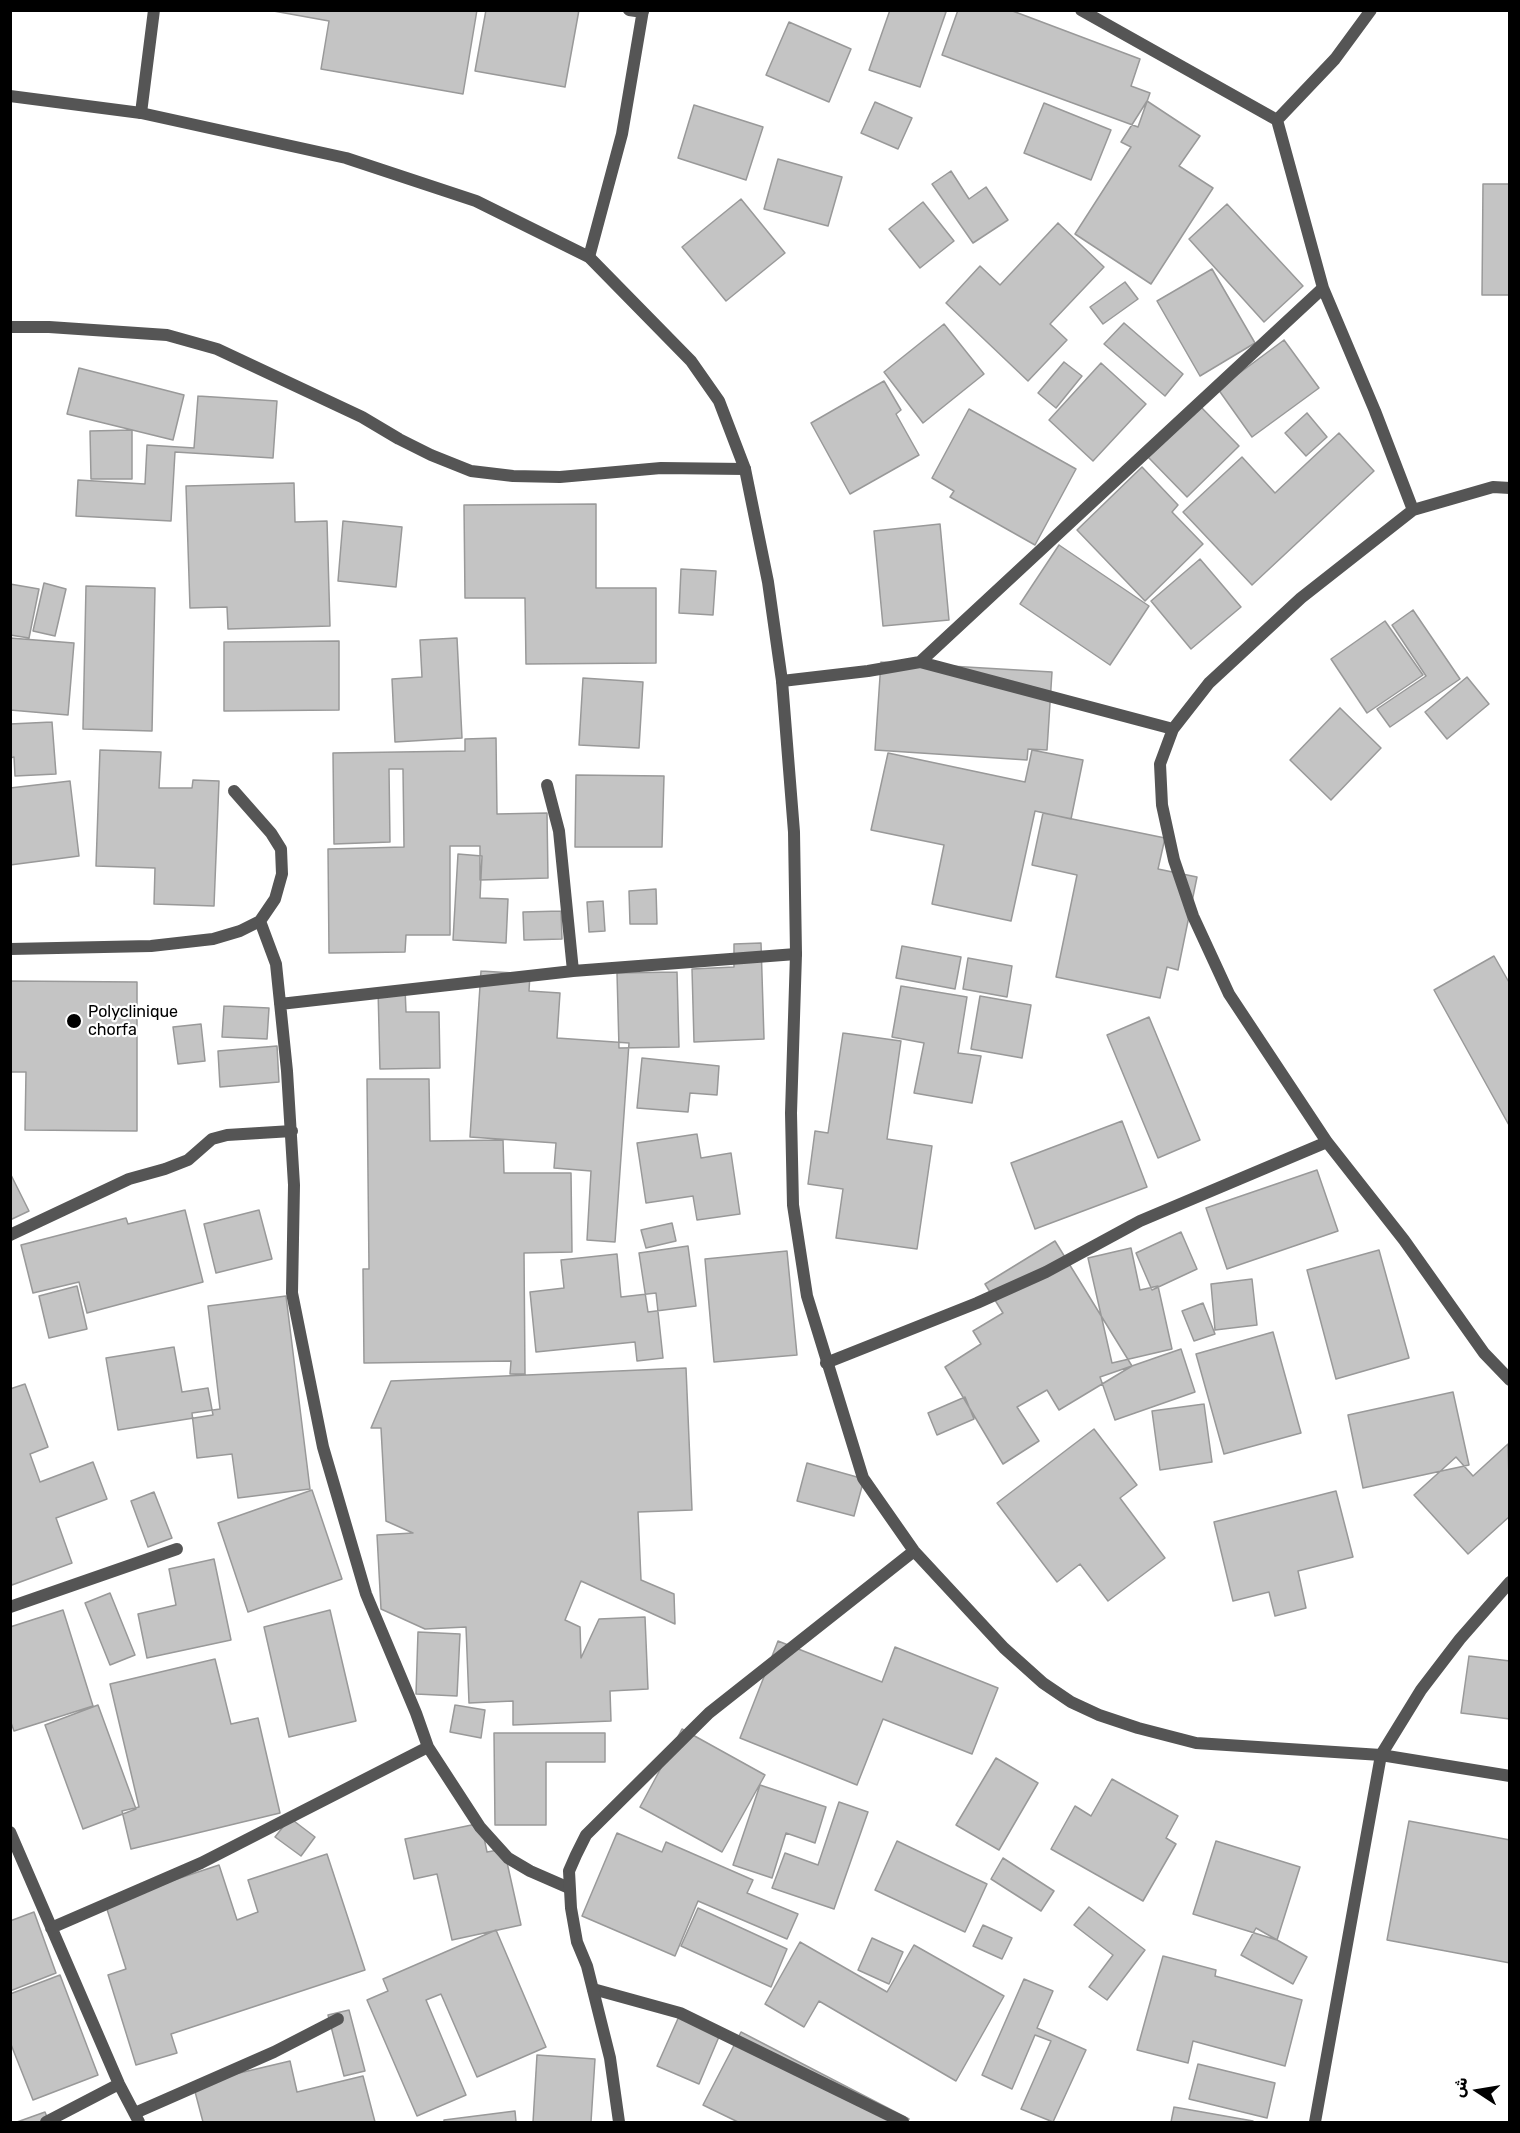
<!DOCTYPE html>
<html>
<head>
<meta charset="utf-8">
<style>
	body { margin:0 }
	#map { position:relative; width:1520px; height:2133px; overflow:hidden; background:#fff; font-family:Rubik,"Noto Naskh Arabic",sans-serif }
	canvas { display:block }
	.frame { position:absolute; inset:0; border:12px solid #000; pointer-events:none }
	.north { position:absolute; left:1448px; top:2061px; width:60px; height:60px; -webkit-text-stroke:4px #fff; paint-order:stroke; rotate:282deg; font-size:16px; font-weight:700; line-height:24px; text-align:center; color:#000 }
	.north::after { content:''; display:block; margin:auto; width:21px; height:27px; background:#000; clip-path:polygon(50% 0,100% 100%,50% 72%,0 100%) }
</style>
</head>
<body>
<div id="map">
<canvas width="1520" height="2133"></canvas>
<div class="frame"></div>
<div class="north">ش</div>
</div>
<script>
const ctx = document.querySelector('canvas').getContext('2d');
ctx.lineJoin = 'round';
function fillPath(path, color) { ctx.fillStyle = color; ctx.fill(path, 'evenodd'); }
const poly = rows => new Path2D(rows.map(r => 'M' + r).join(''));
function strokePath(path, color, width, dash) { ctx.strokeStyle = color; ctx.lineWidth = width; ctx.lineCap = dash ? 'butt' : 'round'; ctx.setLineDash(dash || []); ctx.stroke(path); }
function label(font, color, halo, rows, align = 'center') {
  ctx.font = font + ' Rubik,sans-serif'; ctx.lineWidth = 4.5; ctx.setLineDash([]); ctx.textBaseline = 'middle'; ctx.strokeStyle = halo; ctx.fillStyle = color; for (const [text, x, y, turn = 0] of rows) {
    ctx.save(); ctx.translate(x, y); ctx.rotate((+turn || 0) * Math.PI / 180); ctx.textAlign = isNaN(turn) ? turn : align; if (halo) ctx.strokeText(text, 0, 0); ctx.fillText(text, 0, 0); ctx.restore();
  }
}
const building = poly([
	[268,10,477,10,463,94,321,69,329,21,268,10],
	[486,10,579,10,565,87,475,71,486,10],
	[890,10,941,10,946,12,920,87,869,70,890,10],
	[958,10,1010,10,1140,59,1131,86,1150,93,1138,127,942,55,958,10],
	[789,22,851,49,829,102,766,75,789,22],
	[1147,101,1200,136,1179,166,1213,188,1151,284,1075,234,1131,147,1121,142,1147,101],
	[875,102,912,118,898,149,861,133,875,102],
	[1044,103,1111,130,1091,180,1024,153,1044,103],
	[694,105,763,127,746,180,678,158,694,105],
	[778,159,842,177,828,226,764,209,778,159],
	[951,171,969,199,986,187,1008,220,973,243,932,184,951,171],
	[1483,184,1510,184,1510,295,1482,295,1483,184],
	[741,199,785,253,726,301,682,247,741,199],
	[923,202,954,241,920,268,889,229,923,202],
	[1227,204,1303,286,1264,322,1189,239,1227,204],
	[1058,223,1104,267,1050,324,1067,340,1028,381,946,303,980,266,1000,285,1058,223],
	[1212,269,1255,343,1200,376,1157,301,1212,269],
	[1125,282,1138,299,1103,324,1090,307,1125,282],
	[1124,323,1183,374,1165,396,1104,344,1124,323],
	[944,324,984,374,923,423,884,372,944,324],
	[1284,340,1319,388,1252,437,1218,389,1284,340],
	[1064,362,1082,376,1056,408,1038,393,1064,362],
	[1101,363,1146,404,1093,461,1049,420,1101,363],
	[79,368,184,395,173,440,67,414,79,368],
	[884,381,901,410,896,414,919,455,850,494,811,423,884,381],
	[198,396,277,401,273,458,175,452,171,521,76,516,78,480,145,484,147,445,194,448,198,396],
	[1199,405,1239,446,1187,497,1147,456,1199,405],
	[969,409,1076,469,1035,545,950,497,954,491,932,478,969,409],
	[1307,413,1327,437,1306,456,1285,433,1307,413],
	[132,430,132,479,91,479,90,431,132,430],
	[1339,433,1374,471,1252,585,1183,512,1242,457,1275,493,1339,433],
	[1142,467,1178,505,1172,512,1203,544,1145,601,1077,530,1142,467],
	[294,483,295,522,327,521,330,626,228,629,227,607,190,608,186,486,294,483],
	[596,504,596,588,656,588,656,663,526,664,525,598,465,598,464,505,596,504],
	[343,521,402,527,396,587,338,581,343,521],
	[940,524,949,620,883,626,874,531,940,524],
	[1059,545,1149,606,1110,665,1020,604,1059,545],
	[1200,559,1241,607,1191,649,1151,601,1200,559],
	[681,569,716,571,713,615,679,613,681,569],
	[44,583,66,589,55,636,33,631,44,583],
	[10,584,39,589,29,638,10,635,10,584],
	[86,586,155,588,152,731,83,729,86,586],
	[1413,610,1460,679,1390,727,1377,709,1426,676,1392,625,1413,610],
	[1385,621,1423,675,1367,713,1331,659,1385,621],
	[10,638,74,643,68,715,10,710,10,638],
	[457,638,462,738,395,742,392,679,422,677,420,640,457,638],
	[339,641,339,710,224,711,224,642,339,641],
	[881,662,1052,672,1047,750,1028,749,1027,760,875,750,881,662],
	[1467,677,1489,704,1447,739,1425,712,1467,677],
	[583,678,643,682,639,748,579,745,583,678],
	[1340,708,1381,748,1331,800,1290,760,1340,708],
	[52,722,56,774,15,776,14,757,10,758,10,724,52,722],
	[496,738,497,814,547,813,548,878,480,880,480,846,450,846,450,935,406,935,405,952,329,953,328,849,404,847,403,769,389,769,390,842,334,844,333,753,465,751,465,739,496,738],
	[100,750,161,752,159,788,192,788,193,780,219,781,214,906,154,904,155,868,96,866,100,750],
	[1032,750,1083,760,1071,819,1035,811,1011,921,932,904,944,845,871,830,888,753,1025,782,1032,750],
	[576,775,664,776,662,847,575,847,576,775],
	[70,781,79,856,10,865,10,788,70,781],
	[1043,813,1165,838,1158,869,1197,877,1178,970,1167,967,1160,998,1056,977,1077,875,1032,865,1043,813],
	[458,854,482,856,480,898,508,899,506,943,453,940,458,854],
	[656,889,657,924,630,924,629,891,656,889],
	[603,901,605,931,589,932,587,902,603,901],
	[561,911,562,939,524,940,523,912,561,911],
	[761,943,764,1039,694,1042,692,969,734,967,734,944,761,943],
	[902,946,961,957,955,989,896,978,902,946],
	[1494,956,1510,984,1510,1127,1434,990,1494,956],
	[968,958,1012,966,1007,997,963,989,968,958],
	[481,971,530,974,529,991,560,993,557,1038,629,1043,615,1242,587,1240,591,1171,554,1168,556,1143,470,1137,481,971],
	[677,972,679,1047,619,1048,617,973,677,972],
	[10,981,137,982,137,1131,25,1130,26,1072,10,1072,10,981],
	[901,986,967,997,958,1053,981,1056,972,1103,914,1093,924,1043,892,1037,901,986],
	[405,988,406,1012,439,1012,440,1068,380,1069,378,989,405,988],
	[980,996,1031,1005,1022,1058,971,1049,980,996],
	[224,1006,269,1008,267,1039,222,1037,224,1006],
	[1149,1017,1200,1140,1158,1158,1107,1035,1149,1017],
	[201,1024,205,1061,178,1064,173,1027,201,1024],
	[843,1033,901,1041,887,1139,932,1146,917,1249,836,1238,843,1189,808,1184,815,1131,828,1133,843,1033],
	[277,1046,279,1082,220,1087,218,1051,277,1046],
	[642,1058,719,1066,717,1095,690,1093,688,1112,637,1108,642,1058],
	[367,1079,429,1079,430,1141,503,1140,504,1173,571,1173,572,1252,524,1253,525,1374,510,1374,511,1361,364,1363,363,1269,369,1269,367,1079],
	[1122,1121,1147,1187,1035,1229,1011,1163,1122,1121],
	[697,1134,701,1158,731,1153,740,1214,697,1220,693,1196,646,1203,637,1143,697,1134],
	[1317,1170,1338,1231,1227,1269,1206,1208,1317,1170],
	[10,1173,29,1211,10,1220,10,1173],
	[185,1210,203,1282,87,1313,79,1282,33,1293,21,1245,126,1218,128,1224,185,1210],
	[259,1210,272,1259,216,1273,204,1224,259,1210],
	[672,1223,676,1241,646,1248,641,1230,672,1223],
	[1181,1232,1197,1269,1152,1290,1136,1253,1181,1232],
	[1055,1241,1132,1366,1059,1410,1047,1390,1017,1407,1039,1441,1003,1464,945,1367,981,1344,973,1331,1003,1313,985,1284,1055,1241],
	[688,1246,696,1306,648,1312,639,1253,688,1246],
	[1131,1248,1140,1290,1158,1286,1172,1349,1112,1363,1088,1258,1131,1248],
	[1379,1250,1409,1358,1336,1379,1307,1270,1379,1250],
	[787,1251,797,1355,714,1362,705,1259,787,1251],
	[617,1254,621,1297,656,1293,663,1358,637,1361,635,1342,536,1352,530,1292,564,1288,561,1260,617,1254],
	[1252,1279,1257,1325,1215,1330,1211,1284,1252,1279],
	[77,1286,87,1329,49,1338,39,1296,77,1286],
	[286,1296,310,1489,238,1498,232,1454,197,1458,192,1413,220,1409,208,1306,286,1296],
	[1203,1303,1215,1334,1194,1341,1182,1311,1203,1303],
	[1273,1332,1301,1433,1224,1454,1196,1354,1273,1332],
	[174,1347,182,1392,208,1388,213,1415,118,1430,106,1358,174,1347],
	[1181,1349,1195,1392,1115,1420,1100,1377,1181,1349],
	[686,1368,692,1510,638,1512,641,1580,674,1594,675,1624,581,1581,565,1620,580,1627,581,1658,599,1619,645,1617,648,1689,610,1691,611,1721,513,1725,513,1701,469,1703,466,1627,425,1629,381,1609,377,1535,413,1533,386,1521,381,1428,371,1428,391,1381,686,1368],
	[25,1384,48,1447,30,1454,40,1482,93,1462,107,1499,56,1518,72,1563,12,1585,10,1580,10,1389,25,1384],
	[1453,1392,1469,1465,1363,1488,1348,1415,1453,1392],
	[965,1397,974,1419,937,1435,928,1413,965,1397],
	[1204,1404,1212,1462,1160,1470,1152,1411,1204,1404],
	[1094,1429,1137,1485,1120,1498,1165,1558,1108,1601,1080,1564,1057,1582,997,1503,1094,1429],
	[1508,1444,1510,1516,1468,1554,1414,1495,1456,1457,1473,1476,1508,1444],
	[807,1463,864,1479,854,1516,797,1501,807,1463],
	[312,1490,342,1579,248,1612,218,1523,312,1490],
	[1336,1491,1353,1557,1298,1571,1306,1608,1275,1616,1269,1592,1233,1601,1214,1522,1336,1491],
	[154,1492,172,1538,148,1547,131,1501,154,1492],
	[214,1559,231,1640,147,1658,138,1614,176,1605,169,1569,214,1559],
	[110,1593,135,1655,110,1665,85,1603,110,1593],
	[63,1610,93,1706,14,1731,10,1720,10,1627,63,1610],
	[330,1610,356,1721,289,1737,264,1627,330,1610],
	[418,1632,460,1634,457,1696,416,1694,418,1632],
	[778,1641,882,1682,895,1647,998,1688,972,1754,883,1719,857,1785,740,1738,778,1641],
	[1469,1656,1510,1661,1510,1719,1461,1713,1469,1656],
	[215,1659,231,1724,258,1718,280,1813,131,1849,122,1811,139,1807,110,1684,215,1659],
	[98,1705,136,1809,83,1829,45,1725,98,1705],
	[455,1705,485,1710,481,1738,450,1732,455,1705],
	[682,1729,765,1775,722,1852,640,1807,682,1729],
	[494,1733,605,1733,605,1762,546,1762,546,1825,495,1825,494,1733],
	[996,1758,1038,1783,999,1850,956,1825,996,1758],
	[1112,1779,1178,1816,1166,1838,1176,1844,1143,1901,1051,1849,1075,1806,1091,1816,1112,1779],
	[760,1785,826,1807,815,1843,786,1833,772,1878,733,1865,760,1785],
	[839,1802,868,1812,834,1909,772,1888,785,1853,818,1865,839,1802],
	[290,1818,315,1837,301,1856,275,1837,290,1818],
	[1409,1821,1510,1840,1510,1963,1387,1940,1409,1821],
	[481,1823,487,1852,504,1849,521,1925,452,1940,437,1874,414,1879,405,1839,481,1823],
	[617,1833,662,1852,666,1842,753,1880,747,1893,798,1914,787,1939,698,1901,675,1956,582,1916,617,1833],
	[897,1841,987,1884,965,1932,875,1890,897,1841],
	[1216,1841,1300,1867,1277,1940,1193,1914,1216,1841],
	[327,1854,365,1970,171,2034,177,2053,136,2065,108,1975,126,1969,105,1903,219,1865,237,1920,258,1912,248,1880,327,1854],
	[1003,1858,1054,1891,1041,1911,991,1879,1003,1858],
	[1089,1907,1145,1950,1107,2000,1089,1987,1113,1955,1074,1925,1089,1907],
	[698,1908,787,1949,771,1987,681,1946,698,1908],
	[34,1912,56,1973,10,1991,10,1921,34,1912],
	[983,1925,1012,1938,1002,1959,973,1946,983,1925],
	[1256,1928,1307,1957,1293,1984,1241,1955,1256,1928],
	[496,1930,546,2047,477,2077,441,1994,426,2000,466,2095,417,2116,367,2000,388,1991,383,1979,496,1930],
	[872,1938,903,1952,889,1984,858,1970,872,1938],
	[800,1942,887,1992,914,1945,1004,1996,956,2081,819,2001,804,2027,765,2004,800,1942],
	[1163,1956,1216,1970,1215,1976,1302,2000,1285,2066,1193,2041,1188,2063,1137,2050,1163,1956],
	[60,1975,98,2075,33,2100,10,2042,10,1994,60,1975],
	[1024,1979,1053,1991,1037,2028,1086,2050,1053,2122,1021,2109,1051,2041,1035,2035,1012,2089,982,2075,1024,1979],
	[349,2010,365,2071,344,2076,328,2015,349,2010],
	[680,2014,721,2032,699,2084,657,2066,680,2014],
	[741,2032,909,2119,907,2122,738,2122,703,2105,741,2032],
	[537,2055,595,2059,591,2122,533,2122,537,2055],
	[290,2061,297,2092,363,2076,375,2122,203,2122,193,2084,290,2061],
	[1198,2064,1275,2083,1267,2118,1189,2099,1198,2064],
	[1174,2107,1253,2121,1252,2122,1171,2122,1174,2107],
	[515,2111,516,2122,444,2122,444,2120,515,2111],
	[45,2112,49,2122,17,2122,45,2112]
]);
fillPath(building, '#c4c4c4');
strokePath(building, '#999', 1.5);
strokePath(poly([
	[629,10,643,12],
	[1081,10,1277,120,1323,288,1375,411,1413,510,1301,598,1209,683,1173,729,1160,764,1162,805,1174,860,1193,916,1229,994,1327,1142,1404,1240,1484,1353,1510,1380],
	[141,113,154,10],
	[1277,120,1335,59,1371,10],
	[589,257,622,134,643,10],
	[10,327,49,327,167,335,217,349,362,417,399,439,431,455,471,471,513,476,560,477,661,468,745,469],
	[1413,510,1493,487,1510,488],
	[920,662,1173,729],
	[782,681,868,671,920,662,1323,288],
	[547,785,559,831,573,971],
	[260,921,276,964,287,1071,294,1185,292,1293,323,1447,366,1594,416,1713,428,1747,480,1827,508,1858,530,1871,569,1888],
	[10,949,151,946,213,939,240,931,260,921,275,899,282,874,281,849,271,833,234,791],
	[280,1004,573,971,796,954],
	[10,1235,129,1179,165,1169,188,1160,212,1139,227,1135,292,1131],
	[826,1363,977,1303,1046,1272,1140,1221,1327,1142],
	[10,1607,177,1549],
	[10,1832,119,2084,139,2122],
	[51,1928,201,1863,428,1747],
	[593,1989,680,2013,903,2122],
	[135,2113,274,2052,338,2019],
	[46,2122,119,2084],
	[1315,2122,1381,1755,1421,1690,1460,1639,1510,1582]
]), '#555', 12);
strokePath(poly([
	[10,96,141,113,346,158,476,201,589,257,691,361,719,401,745,469,768,582,782,681,794,832,796,954,791,1113,793,1205,807,1296,863,1478,914,1551,1004,1648,1043,1683,1071,1702,1099,1715,1138,1728,1196,1743,1381,1755,1510,1776],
	[619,2122,610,2058,587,1966,577,1942,571,1908,569,1871,576,1855,586,1835,709,1713,914,1551]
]), '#555', 12);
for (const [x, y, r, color] of [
	[74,1021,8,"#000"]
]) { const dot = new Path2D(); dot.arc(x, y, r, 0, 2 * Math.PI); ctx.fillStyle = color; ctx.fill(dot); strokePath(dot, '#fff', 2); }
label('16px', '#000', '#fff', [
	["Polyclinique",88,1012],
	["chorfa",88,1030]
], 'left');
</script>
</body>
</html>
